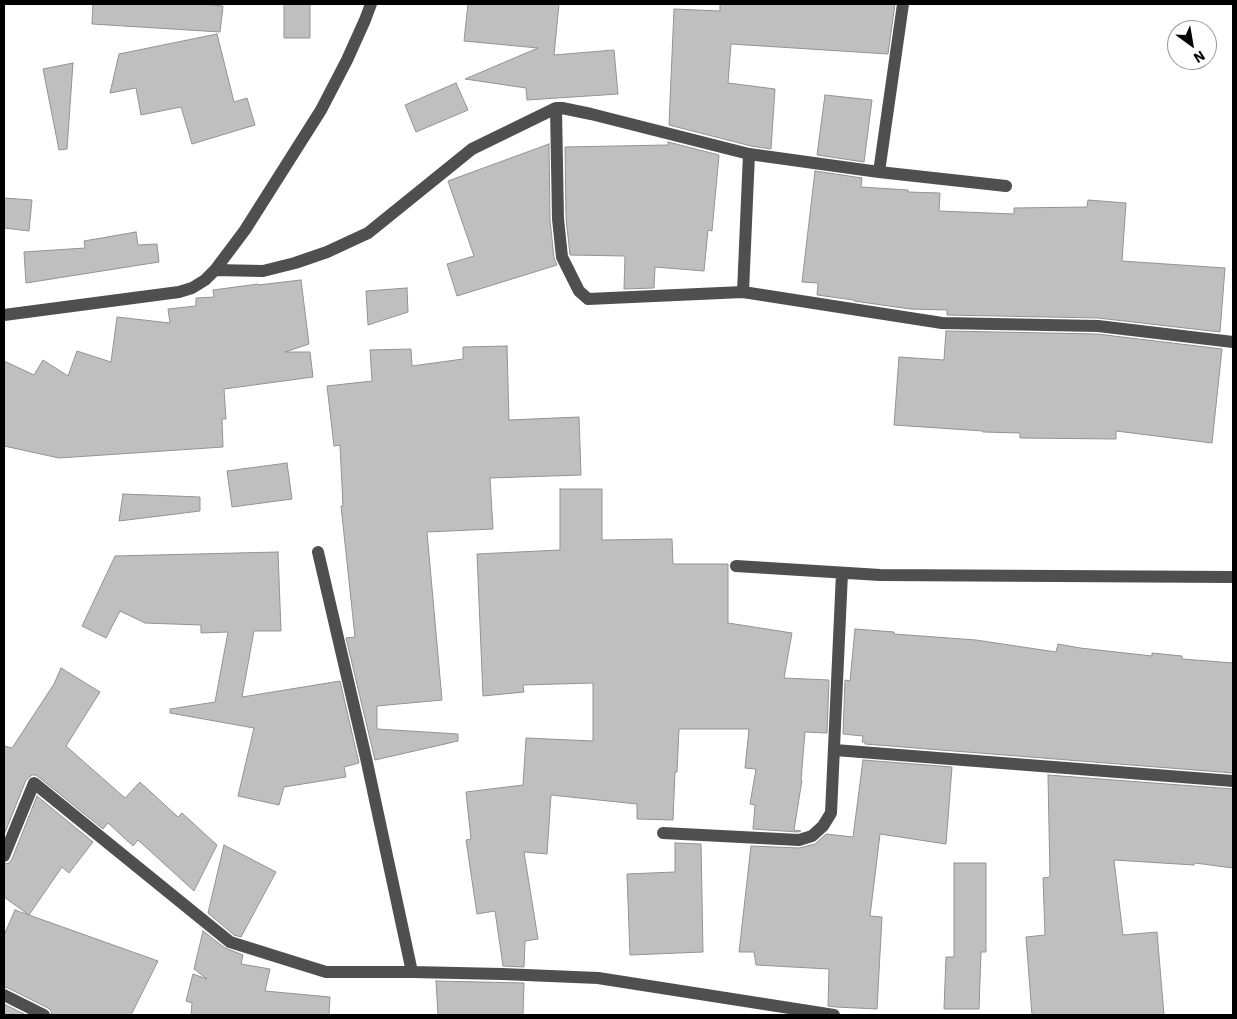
<!DOCTYPE html>
<html>
<head>
<meta charset="utf-8">
<style>
	body { margin:0 }
	#map { position:relative; width:1237px; height:1019px; overflow:hidden; background:#fff; font-family:"IBM Plex Sans",sans-serif }
	canvas { display:block }
	.frame { position:absolute; inset:0; border:5px solid #000; pointer-events:none }
	.north { position:absolute; left:1167px; top:20px; width:50px; height:50px; box-sizing:border-box; background:#fff; border:1px solid #999; border-radius:50%; rotate:148deg; font-size:14px; font-weight:700; line-height:20px; text-align:center; color:#000 }
	.north::after { content:''; display:block; margin:auto; width:18px; height:22px; background:#000; clip-path:polygon(50% 0,100% 100%,50% 72%,0 100%) }
</style>
</head>
<body>
<div id="map">
<canvas width="1237" height="1019"></canvas>
<div class="frame"></div>
<div class="north">N</div>
</div>
<script>
const ctx = document.querySelector('canvas').getContext('2d');
ctx.lineJoin = 'round';
function fillPath(path, color) { ctx.fillStyle = color; ctx.fill(path, 'evenodd'); }
const poly = rows => new Path2D(rows.map(r => 'M' + r).join(''));
function strokePath(path, color, width, dash) { ctx.strokeStyle = color; ctx.lineWidth = width; ctx.lineCap = dash ? 'butt' : 'round'; ctx.setLineDash(dash || []); ctx.stroke(path); }
const building = poly([
	[93,4,201,4,223,6,220,32,92,24,93,4],
	[284,4,310,4,310,38,284,38,284,4],
	[468,4,559,4,554,55,614,50,618,94,527,100,526,88,465,79,538,48,464,41,468,4],
	[720,4,895,4,888,54,731,44,728,83,775,89,771,149,751,146,669,125,674,9,720,11,720,4],
	[217,34,234,102,247,98,255,125,192,144,181,107,141,115,136,88,110,93,119,54,217,34],
	[73,63,67,149,59,150,43,69,73,63],
	[456,83,468,110,416,132,405,105,456,83],
	[825,95,872,100,864,162,817,155,825,95],
	[668,142,719,155,712,231,708,230,704,271,655,267,654,288,624,289,625,256,570,255,566,218,565,147,668,145,668,142],
	[549,144,550,220,554,258,557,265,457,296,447,264,474,256,448,181,549,144],
	[815,171,862,178,861,187,908,190,908,192,940,193,939,211,1014,214,1014,208,1087,207,1088,200,1126,203,1122,261,1225,268,1220,332,1098,318,947,315,947,310,910,309,854,301,854,300,817,295,818,283,802,282,815,171],
	[4,198,32,200,29,231,4,228,4,198],
	[136,232,138,245,157,244,159,262,26,283,24,252,85,248,84,241,136,232],
	[301,280,309,344,285,352,310,352,313,377,224,389,226,419,222,419,223,447,59,458,4,446,4,361,34,375,43,360,68,376,77,351,111,362,117,317,170,323,168,309,196,306,196,298,214,297,213,290,258,284,258,285,301,280],
	[407,288,408,312,368,325,366,291,407,288],
	[946,331,1097,334,1222,349,1212,443,1116,431,1116,439,1020,438,1020,433,983,432,983,431,894,425,899,357,944,360,946,331],
	[507,346,509,420,579,417,581,475,490,478,493,529,427,532,442,700,377,706,377,729,458,734,458,741,375,760,346,638,355,637,341,506,343,506,340,445,334,446,327,386,372,381,370,350,411,349,412,366,463,359,463,347,507,346],
	[287,463,292,499,232,507,227,471,287,463],
	[560,489,602,489,602,540,672,539,673,564,728,564,728,623,792,633,784,678,829,680,827,733,805,732,801,780,802,780,794,830,801,831,798,832,753,829,755,805,750,804,756,769,745,768,749,729,679,729,677,772,675,772,673,820,637,819,637,804,551,795,547,854,524,852,538,939,525,941,524,967,503,966,495,911,477,914,466,840,471,839,466,792,523,785,526,738,593,741,593,683,523,685,524,692,483,696,477,554,560,550,560,489],
	[123,494,200,497,200,511,119,521,123,494],
	[278,552,281,631,254,631,242,697,340,681,359,763,344,767,346,777,284,787,279,805,238,796,254,728,170,713,170,709,215,702,228,632,201,633,201,625,145,623,120,611,106,638,82,626,115,556,278,552],
	[855,629,894,632,894,634,976,640,1056,652,1058,644,1080,648,1152,656,1152,653,1182,656,1182,659,1233,663,1233,773,865,744,865,742,862,742,863,736,843,734,845,680,850,681,855,629],
	[61,668,100,692,66,746,125,798,140,782,178,817,182,813,217,845,194,891,138,840,133,846,108,823,103,829,36,775,32,775,26,780,4,835,4,746,12,748,54,684,61,668],
	[863,760,952,767,946,844,880,834,870,916,882,917,877,1009,836,1007,828,1006,829,969,756,965,754,952,739,952,751,846,799,848,815,844,826,834,853,837,863,760],
	[1048,775,1233,789,1233,868,1195,863,1194,865,1114,860,1123,935,1157,932,1164,1015,1032,1015,1026,937,1045,935,1043,878,1050,877,1048,775],
	[37,796,93,842,69,873,62,867,29,915,4,897,4,864,9,863,12,859,37,796],
	[675,843,701,844,703,952,630,955,627,874,675,872,675,843],
	[224,845,276,872,241,937,234,935,208,913,224,845],
	[954,863,986,863,986,952,981,952,979,1009,944,1009,946,957,954,957,954,863],
	[15,910,158,961,131,1015,52,1015,51,1011,48,1008,8,988,4,987,4,935,15,910],
	[203,931,225,948,243,955,241,964,270,969,265,991,330,997,329,1015,191,1015,192,1003,186,1001,193,974,207,979,194,969,203,931],
	[436,981,524,983,523,1015,438,1015,436,981],
	[4,1004,26,1015,4,1015,4,1004]
]);
fillPath(building, '#bfbfbf');
strokePath(building, '#939393', 1);
strokePath(poly([
	[556,108,558,219,562,257,579,291,588,299,743,292],
	[749,154,743,292,942,323,1098,326,1233,342],
	[879,172,903,4],
	[215,270,263,271,295,263,327,252,368,233,472,149,556,108,562,108,591,114,749,154,879,172,1006,186],
	[4,315,179,292,192,288,205,280,215,270,245,230,321,110,347,60,365,20,371,4],
	[318,552,366,758,412,972],
	[736,566,880,575,1233,577],
	[835,750,1233,781],
	[663,833,799,840,812,836,823,826,831,813,842,573],
	[4,856,34,783,230,942,326,972,412,972,502,974,598,978,834,1015],
	[4,995,44,1015]
]), '#4f4f4f', 12);
</script>
</body>
</html>
